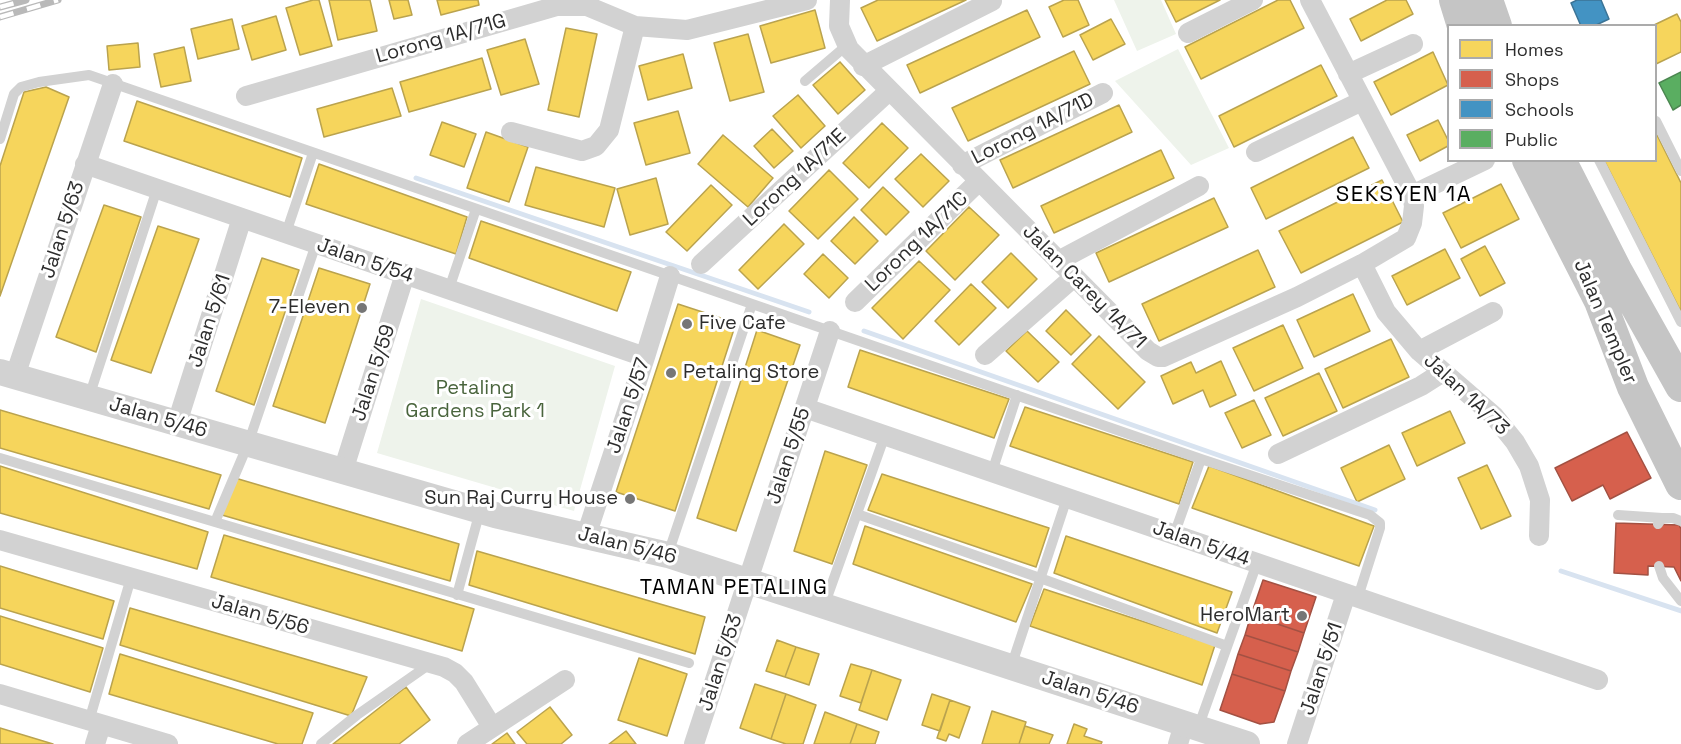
<!DOCTYPE html>
<html>
<head>
<meta charset="utf-8">
<style>
	body { margin:0 }
	#map { position:relative; width:1681px; height:744px; overflow:hidden; background:#fff; font-family:"Space Grotesk",sans-serif }
	canvas { display:block }
	.legend { position:absolute; left:1447px; top:24px; width:210px; height:138px; box-sizing:border-box; background:#fff; border:2px solid #ababab; margin:0; padding:8px 10px; list-style:none; font-size:18px; color:#2d2d2d }
	.legend li { display:flex; align-items:center; gap:12px; height:30px }
	.legend b { width:30px; border:2px solid #ababab }
</style>
</head>
<body>
<div id="map">
<canvas width="1681" height="744"></canvas>
<ul class="legend">
<li><b style="height:16px;background:#f6d55c"></b>Homes</li>
<li><b style="height:16px;background:#d6604d"></b>Shops</li>
<li><b style="height:16px;background:#4393c3"></b>Schools</li>
<li><b style="height:16px;background:#5aae61"></b>Public</li>
</ul>
</div>
<script>
const ctx = document.querySelector('canvas').getContext('2d');
ctx.lineJoin = 'round';
function fillPath(path, color) { ctx.fillStyle = color; ctx.fill(path, 'evenodd'); }
const poly = rows => new Path2D(rows.map(r => 'M' + r).join(''));
function strokePath(path, color, width, dash) { ctx.strokeStyle = color; ctx.lineWidth = width; ctx.lineCap = dash ? 'butt' : 'round'; ctx.setLineDash(dash || []); ctx.stroke(path); }
function label(font, color, halo, rows, align = 'center') {
  ctx.font = font + ' "Space Grotesk",sans-serif'; ctx.lineWidth = 6; ctx.setLineDash([]); ctx.textBaseline = 'middle'; ctx.strokeStyle = halo; ctx.fillStyle = color; for (const [text, x, y, turn = 0] of rows) {
    ctx.save(); ctx.translate(x, y); ctx.rotate((+turn || 0) * Math.PI / 180); ctx.textAlign = isNaN(turn) ? turn : align; if (halo) ctx.strokeText(text, 0, 0); ctx.fillText(text, 0, 0); ctx.restore();
  }
}
fillPath(poly([
	[1114,0,1161,0,1176,34,1137,51],
	[1178,49,1229,148,1191,165,1115,81],
	[421,299,615,366,574,511,377,453]
]), '#eef3eb');
const homes = poly([
	[313,0,319,0,332,46,300,55,286,8,313,0],
	[329,0,370,0,377,31,338,40,329,0],
	[389,0,408,0,412,15,394,19,389,0],
	[437,0,478,0,479,5,441,15,437,0],
	[878,0,966,0,877,41,861,8,878,0],
	[1064,0,1078,0,1089,25,1063,37,1049,7,1064,0],
	[1165,0,1220,0,1176,22,1165,0],
	[1278,0,1290,0,1304,28,1201,79,1185,47,1278,0],
	[1387,0,1406,0,1413,14,1361,41,1350,19,1387,0],
	[815,10,825,48,771,63,760,26,815,10],
	[1027,10,1040,37,920,93,907,65,1027,10],
	[1677,14,1681,22,1681,52,1656,64,1656,26,1652,26,1677,14],
	[276,16,286,50,252,60,242,26,276,16],
	[232,19,239,49,198,59,191,29,232,19],
	[1111,19,1125,44,1093,60,1080,35,1111,19],
	[566,28,597,34,579,117,548,110,566,28],
	[748,34,764,92,730,101,714,43,748,34],
	[525,39,539,84,501,95,487,50,525,39],
	[138,43,140,67,109,70,107,46,138,43],
	[184,47,191,81,161,87,154,54,184,47],
	[1074,51,1090,84,968,141,952,108,1074,51],
	[1433,52,1448,85,1391,115,1374,82,1433,52],
	[683,54,692,88,648,100,639,66,683,54],
	[482,58,491,89,409,112,400,82,482,58],
	[840,62,865,90,838,114,813,85,840,62],
	[1321,65,1337,96,1234,147,1219,116,1321,65],
	[46,87,69,97,0,296,0,166,24,92,46,87],
	[392,88,401,116,324,137,317,109,392,88],
	[798,95,825,126,801,148,773,116,798,95],
	[137,101,302,158,290,197,124,141,137,101],
	[1119,105,1132,132,1013,188,1000,160,1119,105],
	[678,111,690,153,646,165,634,123,678,111],
	[1438,120,1448,140,1448,146,1420,161,1407,135,1438,120],
	[442,122,476,134,464,167,430,155,442,122],
	[882,123,908,148,869,188,843,163,882,123],
	[772,129,793,151,774,168,754,146,772,129],
	[486,132,528,147,509,202,467,188,486,132],
	[1656,133,1681,183,1681,312,1604,160,1656,160,1656,133],
	[723,135,773,178,748,207,698,164,723,135],
	[1353,137,1369,168,1266,219,1251,188,1353,137],
	[1161,150,1174,178,1054,233,1041,206,1161,150],
	[921,154,949,181,923,207,895,179,921,154],
	[319,164,467,217,456,254,306,204,319,164],
	[536,167,615,188,604,227,525,205,536,167],
	[829,170,858,199,818,239,789,211,829,170],
	[656,178,668,224,630,235,617,189,656,178],
	[1382,180,1403,222,1301,273,1279,231,1382,180],
	[1501,184,1519,219,1461,248,1443,213,1501,184],
	[711,185,732,205,687,251,666,232,711,185],
	[883,187,909,212,886,235,861,210,883,187],
	[1214,198,1228,227,1109,282,1096,253,1214,198],
	[104,205,141,217,96,352,56,337,104,205],
	[969,207,999,235,955,280,926,251,969,207],
	[854,217,878,241,855,264,831,241,854,217],
	[481,221,631,272,617,311,469,258,481,221],
	[784,224,804,244,758,289,739,270,784,224],
	[158,226,199,239,151,373,111,360,158,226],
	[1485,246,1505,283,1480,296,1461,259,1485,246],
	[1445,249,1460,278,1407,305,1392,276,1445,249],
	[1258,250,1275,287,1159,341,1142,304,1258,250],
	[1011,253,1037,279,1008,308,982,282,1011,253],
	[823,254,848,278,829,298,804,274,823,254],
	[262,258,299,270,254,405,216,391,262,258],
	[919,261,950,290,903,339,872,308,919,261],
	[319,268,370,284,325,423,273,406,319,268],
	[971,284,996,308,959,345,935,321,971,284],
	[1353,294,1370,331,1314,357,1297,320,1353,294],
	[678,304,736,323,675,511,616,492,678,304],
	[1066,310,1091,335,1071,355,1046,331,1066,310],
	[1283,325,1303,368,1254,391,1233,348,1283,325],
	[757,330,800,345,736,531,697,518,757,330],
	[1027,331,1059,362,1038,382,1006,351,1027,331],
	[1099,336,1145,382,1118,409,1072,364,1099,336],
	[1391,339,1409,377,1343,408,1325,369,1391,339],
	[860,350,1009,399,994,438,848,387,860,350],
	[1221,361,1236,395,1210,407,1203,390,1173,404,1161,376,1191,362,1196,373,1221,361],
	[1319,373,1337,411,1283,436,1265,398,1319,373],
	[1254,400,1271,435,1242,448,1225,413,1254,400],
	[1025,407,1193,462,1179,504,1010,446,1025,407],
	[0,410,221,475,209,509,0,448,0,410],
	[1450,411,1465,443,1417,466,1402,433,1450,411],
	[1389,445,1405,479,1357,502,1341,468,1389,445],
	[825,451,867,465,832,564,794,551,825,451],
	[1487,465,1511,516,1481,529,1458,478,1487,465],
	[0,466,208,532,197,569,0,513,0,466],
	[1209,466,1374,526,1359,566,1192,508,1209,466],
	[882,474,1049,528,1036,567,868,510,882,474],
	[235,478,459,544,450,581,222,515,235,478],
	[865,526,1032,584,1016,622,853,564,865,526],
	[224,535,474,609,462,651,211,577,224,535],
	[1066,536,1232,592,1217,633,1054,573,1066,536],
	[477,551,705,617,695,654,469,585,477,551],
	[0,566,114,601,103,639,0,608,0,566],
	[1044,589,1215,645,1202,685,1030,626,1044,589],
	[130,608,367,677,351,716,120,645,130,608],
	[0,616,103,648,90,692,0,664,0,616],
	[777,640,796,647,785,677,766,671,777,640],
	[796,647,819,654,809,685,785,677,796,647],
	[120,654,313,713,302,744,278,744,109,694,120,654],
	[639,658,687,674,667,736,618,720,639,658],
	[851,664,872,670,861,703,840,696,851,664],
	[872,670,901,680,887,720,859,710,872,670],
	[755,684,786,694,771,739,740,728,755,684],
	[406,687,430,720,399,744,333,744,406,687],
	[786,694,816,705,803,744,786,744,771,739,786,694],
	[932,694,950,700,940,731,922,725,932,694],
	[950,700,970,707,959,738,949,734,946,741,937,738,950,700],
	[550,707,572,735,561,744,527,744,517,732,550,707],
	[992,711,1026,722,1019,744,982,744,992,711],
	[825,712,857,724,850,744,814,744,825,712],
	[857,724,879,732,875,744,850,744,857,724],
	[1074,724,1087,729,1084,736,1102,742,1101,744,1067,744,1074,724],
	[1025,726,1053,735,1049,744,1019,744,1025,726],
	[0,728,53,744,0,744,0,728],
	[626,731,636,744,609,744,626,731],
	[507,733,515,744,492,744,507,733]
]);
fillPath(homes, '#f6d55c');
strokePath(homes, '#baa34e', 1.5);
const shops = poly([
	[1627,432,1651,478,1610,499,1603,485,1572,501,1555,468,1627,432],
	[1616,523,1679,525,1681,529,1681,581,1674,567,1648,566,1648,575,1614,573,1616,523],
	[1263,580,1316,597,1304,633,1251,615,1263,580],
	[1251,615,1304,633,1298,652,1245,635,1251,615],
	[1245,635,1298,652,1291,671,1238,654,1245,635],
	[1238,654,1291,671,1285,691,1232,674,1238,654],
	[1232,674,1285,691,1274,722,1260,724,1220,710,1232,674]
]);
fillPath(shops, '#d6604d');
strokePath(shops, '#a35143', 1.5);
const schools = poly([
	[1577,0,1601,0,1609,19,1594,26,1581,26,1571,3,1577,0]
]);
fillPath(schools, '#4393c3');
strokePath(schools, '#3c7496', 1.5);
const public = poly([
	[1681,72,1681,105,1673,110,1659,83,1681,72]
]);
fillPath(public, '#5aae61');
strokePath(public, '#4c8751', 1.5);
strokePath(poly([
	[416,178,809,312],
	[864,331,1375,510],
	[1561,571,1681,611]
]), '#d8e3f0', 5);
strokePath(poly([
	[805,81,846,46],
	[1656,121,1681,171],
	[0,139,14,94,21,87,39,82,89,75,1201,459,1370,515,1380,523,1380,528,1358,597],
	[1599,160,1681,322],
	[286,233,313,153],
	[449,289,476,209],
	[89,397,157,189],
	[0,458,689,663],
	[992,472,1017,395],
	[857,514,1040,578,1227,646],
	[1618,515,1662,518],
	[215,522,248,444,316,244],
	[1658,524,1662,518,1673,518,1681,521],
	[1174,535,1201,459],
	[668,554,752,304],
	[1659,566,1663,578,1681,601],
	[457,595,480,511],
	[824,606,885,435],
	[1011,667,1067,498],
	[89,721,131,578],
	[1198,728,1257,563],
	[321,744,357,715,430,664]
]), '#d2d2d2', 10);
strokePath(poly([
	[840,0,839,26,849,49,1148,351,1158,357,1163,357,1297,297,1362,264,1406,238,1412,223,1414,206,1412,195,1310,0],
	[1188,33,1253,0],
	[863,66,992,1],
	[1348,74,1413,44],
	[246,96,557,6,587,6,635,26,687,30,807,0],
	[511,132,582,151,596,146,609,130,635,26],
	[1256,152,1362,101],
	[85,164,645,357],
	[962,165,1103,93],
	[1412,195,1485,160],
	[1058,261,1199,186],
	[701,264,889,91],
	[1362,264,1386,312,1419,351,1494,416,1515,442,1529,466,1540,500,1539,536],
	[855,302,979,181],
	[1419,351,1493,312],
	[985,355,1074,277],
	[15,376,113,84],
	[805,408,1598,680],
	[177,423,242,218],
	[1278,454,1421,386,1443,372],
	[343,471,405,274],
	[586,536,645,357,670,276],
	[0,540,444,667,455,673,464,682,492,727],
	[0,694,168,744],
	[95,744,101,725],
	[467,744,565,680],
	[694,744,830,331],
	[1178,744,1184,724],
	[1297,744,1346,594]
]), '#d2d2d2', 20);
strokePath(poly([
	[0,372,495,515,668,555,1247,744]
]), '#d2d2d2', 26);
strokePath(poly([
	[1455,0,1463,26],
	[1487,0,1496,26],
	[1528,160,1600,301,1633,387,1681,484],
	[1560,160,1616,270,1681,386]
]), '#c5c5c5', 32);
const rail = poly([
	[0,7,26,0],
	[0,17,58,0]
]);
strokePath(rail, '#b9b9b9', 7);
strokePath(rail, '#fff', 4.5, [14]);
for (const [x, y, r, color] of [
	[362,308,6,"#767676"],
	[687,324,6,"#767676"],
	[671,373,6,"#767676"],
	[630,499,6,"#767676"],
	[1302,616,6,"#767676"]
]) { const dot = new Path2D(); dot.arc(x, y, r, 0, 2 * Math.PI); ctx.fillStyle = color; ctx.fill(dot); strokePath(dot, '#fff', 2); }
label('20px', '#2d2d2d', '#fff', [
	["Lorong 1A/71G",441,39,-16],
	["Lorong 1A/71D",1033,129,-27],
	["Lorong 1A/71E",795,178,-43],
	["Jalan 5/63",63,230,-72],
	["Lorong 1A/71C",917,242,-44],
	["Jalan 5/54",365,261,19],
	["Jalan Carey 1A/71",1084,287,45],
	["Jalan 5/61",210,321,-72],
	["Jalan Templer",1605,322,67],
	["Jalan 5/59",374,373,-72],
	["Jalan 1A/73",1466,395,43],
	["Jalan 5/57",629,406,-72],
	["Jalan 5/46",158,418,16],
	["Jalan 5/55",789,456,-72],
	["Jalan 5/44",1201,544,19],
	["Jalan 5/46",627,546,14],
	["Jalan 5/56",260,615,16],
	["Jalan 5/53",721,663,-72],
	["Jalan 5/51",1322,669,-72],
	["Jalan 5/46",1090,693,18]
]);
label('20px', '#2d2d2d', '#fff', [
	["7-Eleven",350,308],
	["Five Cafe",699,324,"left"],
	["Petaling Store",683,373,"left"],
	["Sun Raj Curry House",618,499],
	["HeroMart",1290,616]
], 'right');
label('20px', '#4a653d', '#fff', [
	["Petaling",475,389],
	["Gardens Park 1",475,412]
]);
ctx.letterSpacing = '1.5px';
label('21px', '#000', '#fff', [
	["TAMAN PETALING",734,588]
]);
ctx.letterSpacing = '0px';
ctx.letterSpacing = '1.5px';
label('22px', '#000', '#fff', [
	["SEKSYEN 1A",1404,195]
]);
ctx.letterSpacing = '0px';
</script>
</body>
</html>
